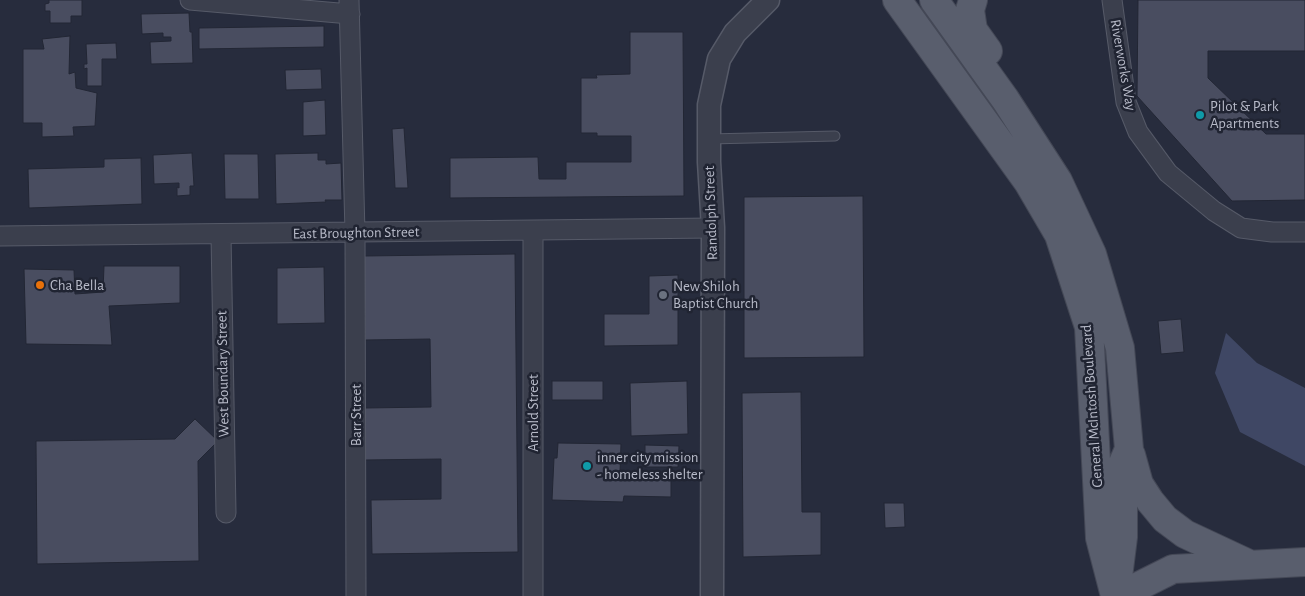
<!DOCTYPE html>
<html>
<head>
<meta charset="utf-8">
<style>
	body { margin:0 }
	canvas { display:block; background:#272c3d }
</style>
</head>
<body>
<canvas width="1305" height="596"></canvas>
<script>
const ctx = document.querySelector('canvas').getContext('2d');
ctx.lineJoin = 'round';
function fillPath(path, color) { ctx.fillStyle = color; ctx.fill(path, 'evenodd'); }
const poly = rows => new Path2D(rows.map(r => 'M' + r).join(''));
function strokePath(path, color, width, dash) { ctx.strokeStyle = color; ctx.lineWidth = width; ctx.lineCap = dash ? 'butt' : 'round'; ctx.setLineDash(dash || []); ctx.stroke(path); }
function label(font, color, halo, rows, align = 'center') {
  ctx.font = font + ' "Alegreya Sans",sans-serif'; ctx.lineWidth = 5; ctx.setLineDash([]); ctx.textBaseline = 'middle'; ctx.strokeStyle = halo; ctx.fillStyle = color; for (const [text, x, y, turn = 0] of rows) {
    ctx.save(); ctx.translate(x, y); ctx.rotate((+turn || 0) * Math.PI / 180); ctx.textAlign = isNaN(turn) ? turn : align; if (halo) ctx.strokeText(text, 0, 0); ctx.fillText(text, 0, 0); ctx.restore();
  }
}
fillPath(poly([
	[1226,333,1257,363,1305,388,1305,466,1240,432,1215,373]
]), '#3f4764');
const building = poly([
	[49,0,82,0,82,16,71,16,71,23,50,23,50,11,45,11,45,4,49,3,49,0],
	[1138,0,1305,0,1305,51,1208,51,1208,78,1266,134,1305,134,1305,200,1232,201,1137,96,1138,0],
	[189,13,190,32,192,32,193,63,151,64,150,42,171,41,171,37,163,37,163,33,142,34,141,14,189,13],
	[324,26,324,47,199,49,199,28,324,26],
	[630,32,683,32,684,196,450,198,450,158,538,157,539,179,566,179,566,162,631,162,631,136,597,136,597,133,581,133,581,78,597,78,596,75,630,74,630,32],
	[70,36,69,74,75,72,76,88,97,93,95,126,73,127,74,136,42,137,42,123,23,123,23,49,44,49,42,39,70,36],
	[116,43,117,59,102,59,102,86,87,86,87,68,84,69,84,64,87,64,86,44,116,43],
	[321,69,322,89,286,90,285,70,321,69],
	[325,100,326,135,303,136,303,102,325,100],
	[404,128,408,188,395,188,392,129,404,128],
	[192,153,194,186,190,186,190,195,177,196,177,187,179,188,179,183,154,184,153,155,192,153],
	[318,153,318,160,326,160,326,164,341,163,342,200,325,200,326,202,276,204,275,154,318,153],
	[224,154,258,154,259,199,225,199,224,154],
	[141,158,142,204,29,208,28,169,104,167,104,159,141,158],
	[863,196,864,357,744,358,744,197,863,196],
	[515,254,518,552,372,554,371,500,441,499,441,459,365,460,365,408,431,407,430,339,365,340,364,256,515,254],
	[104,266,180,266,180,303,109,306,112,345,26,344,24,269,74,270,75,294,103,292,104,266],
	[324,267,325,323,277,324,277,268,324,267],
	[678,275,678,345,604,346,604,314,649,314,649,276,678,275],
	[1181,319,1184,352,1161,354,1158,321,1181,319],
	[552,381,603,381,603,400,552,400,552,381],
	[687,381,688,434,631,436,630,383,687,381],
	[801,392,802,512,821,512,821,555,743,557,742,393,801,392],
	[195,419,218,441,198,461,199,561,37,564,36,441,175,439,195,419],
	[558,443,621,444,620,473,671,475,671,497,624,496,623,502,552,500,554,458,557,458,558,443],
	[645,445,679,446,678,467,645,467,645,445],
	[884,503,904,503,905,527,885,528,884,503]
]);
fillPath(building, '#494d60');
strokePath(building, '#222634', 1);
const service = poly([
	[709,139,835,136]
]);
const minor = poly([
	[190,0,350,14],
	[349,0,355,233,356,596],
	[1112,0,1126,102,1138,132,1168,173,1214,211,1241,228,1272,232,1305,232],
	[533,231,533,596],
	[221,235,226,513],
	[0,236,713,228]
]);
const tertiary = poly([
	[712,596,713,228,709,162,709,105,719,59,735,33,768,0]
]);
const primary = poly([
	[897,0,1028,182,1059,235,1089,327,1100,538,1115,596],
	[934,0,1005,99,1058,181,1092,254,1120,348,1129,449,1123,463,1123,537,1117,585],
	[973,0,970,10,973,30,988,51],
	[1131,455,1139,484,1150,501,1165,519,1185,534,1247,563],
	[1119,596,1173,569,1305,562]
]);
strokePath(service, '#565a68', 11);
strokePath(minor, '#565a68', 21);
strokePath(tertiary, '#565a68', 25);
strokePath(primary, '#444856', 30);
strokePath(service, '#3b3f4d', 9);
strokePath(minor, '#3b3f4d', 19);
strokePath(tertiary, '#3b3f4d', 22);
strokePath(primary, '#595e6d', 28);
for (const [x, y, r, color] of [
	[1200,115,5,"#0f9aa8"],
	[40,285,5,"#e8710a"],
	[663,295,5,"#6b7280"],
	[587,466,5,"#0f9aa8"]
]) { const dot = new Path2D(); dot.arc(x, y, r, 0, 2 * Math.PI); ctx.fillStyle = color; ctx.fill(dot); strokePath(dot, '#202432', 2); }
label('15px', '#b7bac8', '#202432', [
	["Riverworks Way",1123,65,80],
	["Randolph Street",711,213,-92],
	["East Broughton Street",356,233,-1],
	["West Boundary Street",223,374,-91],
	["General McIntosh Boulevard",1092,406,-94],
	["Arnold Street",533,413,-90],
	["Barr Street",356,415,-90]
]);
label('15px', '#b7bac8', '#202432', [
	["Pilot & Park",1210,106],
	["Apartments",1210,123],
	["Cha Bella",50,285],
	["New Shiloh",673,286],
	["Baptist Church",673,303],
	["inner city mission",597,457],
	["- homeless shelter",597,474]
], 'left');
</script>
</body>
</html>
